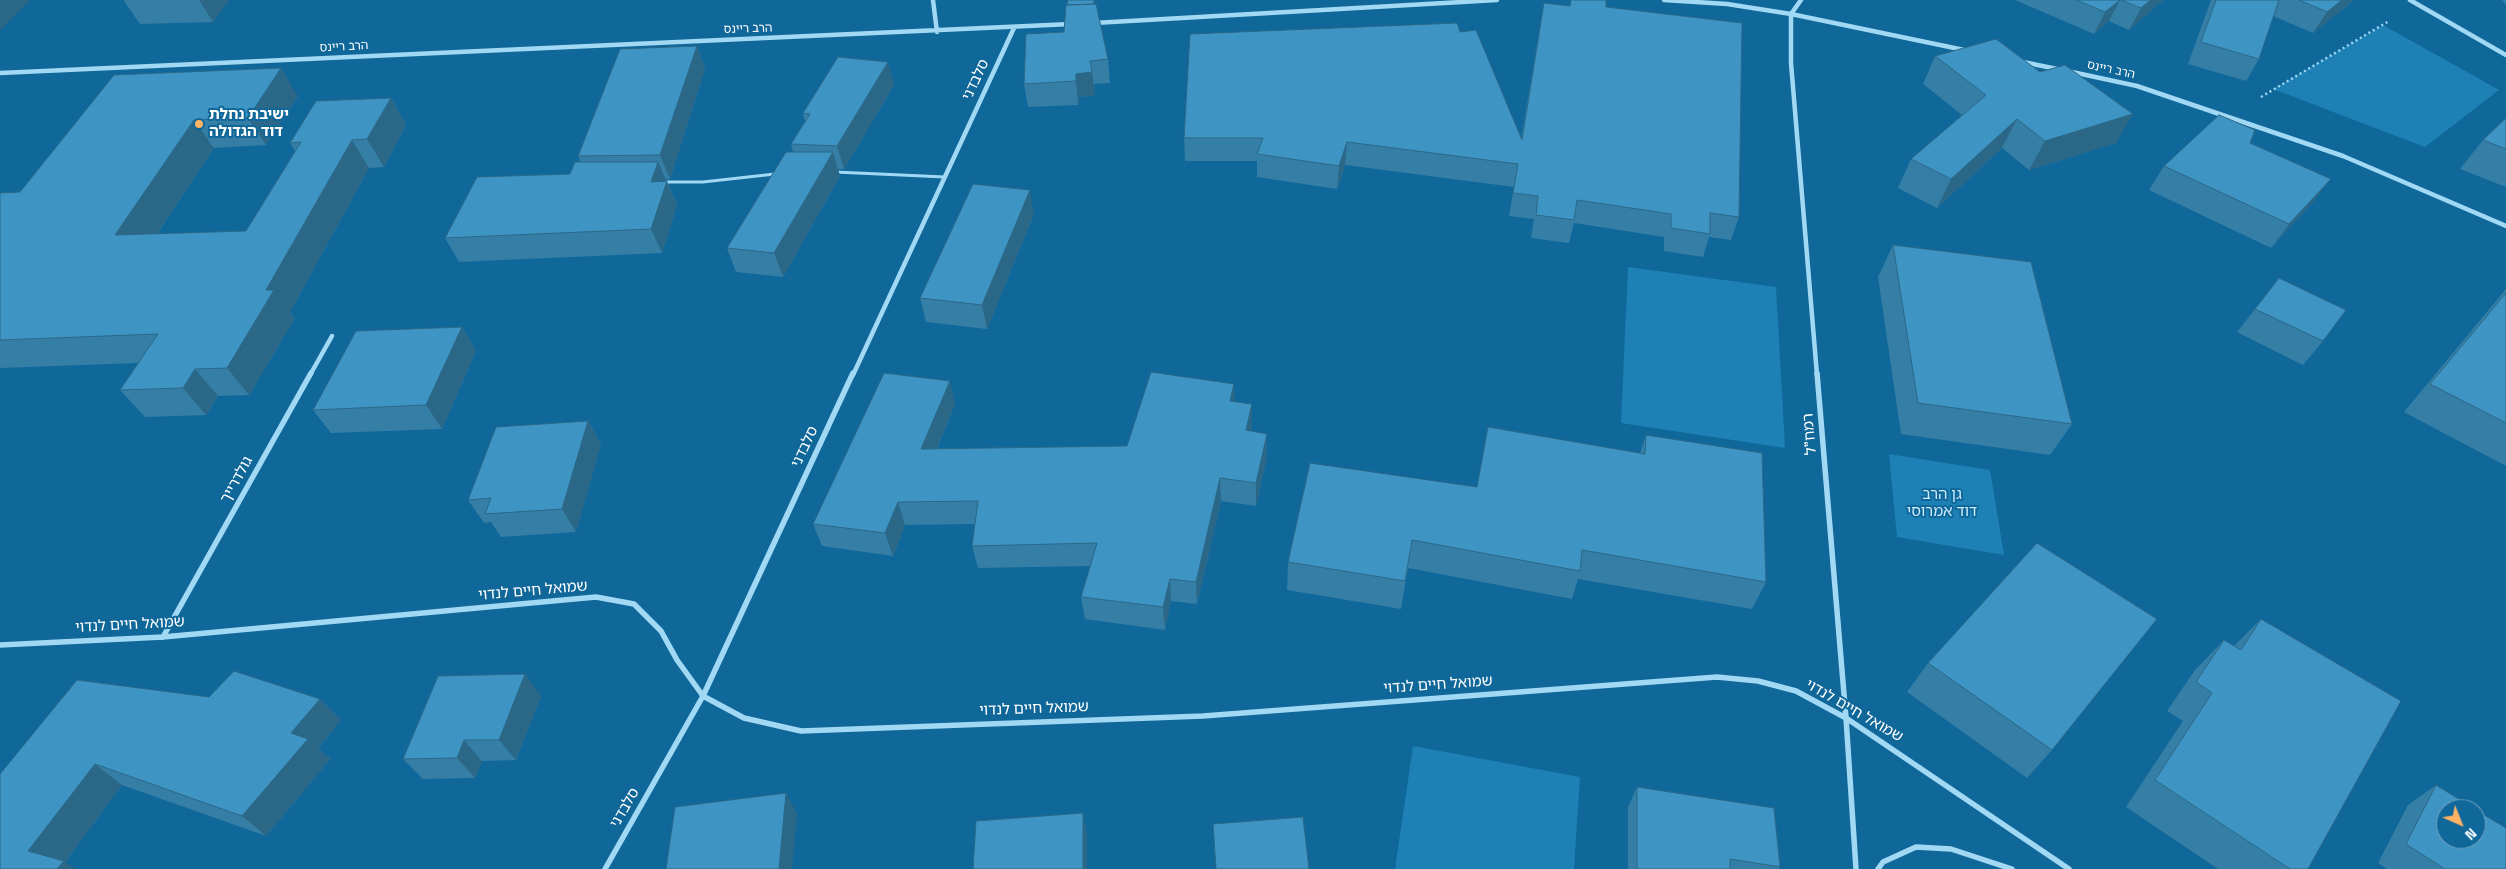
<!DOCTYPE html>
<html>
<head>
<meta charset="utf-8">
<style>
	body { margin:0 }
	#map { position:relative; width:2506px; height:869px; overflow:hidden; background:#106799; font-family:"Space Grotesk",sans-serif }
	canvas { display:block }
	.north { position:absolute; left:2436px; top:799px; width:50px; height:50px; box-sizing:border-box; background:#106799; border:1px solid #70a4c2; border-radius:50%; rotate:136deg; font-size:14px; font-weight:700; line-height:20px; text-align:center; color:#fff }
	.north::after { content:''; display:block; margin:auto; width:18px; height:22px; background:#ffb365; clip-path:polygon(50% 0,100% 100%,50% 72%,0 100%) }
</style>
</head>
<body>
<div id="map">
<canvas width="2506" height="869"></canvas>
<div class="north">N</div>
</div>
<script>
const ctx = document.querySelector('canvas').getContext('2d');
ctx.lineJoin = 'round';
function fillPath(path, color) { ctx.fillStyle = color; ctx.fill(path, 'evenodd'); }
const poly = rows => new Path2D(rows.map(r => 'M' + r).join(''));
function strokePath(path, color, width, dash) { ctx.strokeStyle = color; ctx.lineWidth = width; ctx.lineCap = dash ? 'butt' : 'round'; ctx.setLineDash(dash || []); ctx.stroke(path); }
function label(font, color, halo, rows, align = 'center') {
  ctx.font = font + ' "Space Grotesk","Noto Sans Hebrew",sans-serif'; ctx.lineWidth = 4; ctx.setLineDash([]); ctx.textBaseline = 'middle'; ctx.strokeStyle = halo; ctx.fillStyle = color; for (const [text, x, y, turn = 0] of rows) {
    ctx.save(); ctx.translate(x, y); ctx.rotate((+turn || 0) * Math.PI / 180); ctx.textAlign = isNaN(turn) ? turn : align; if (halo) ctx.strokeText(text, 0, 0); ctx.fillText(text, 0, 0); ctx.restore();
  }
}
fillPath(poly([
	[2383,25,2499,90,2425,147,2273,89],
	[1628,267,1776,287,1785,448,1621,423],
	[1889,454,1990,470,2004,555,1897,537],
	[1413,746,1580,777,1574,869,1395,869]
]), '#1e81b6');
strokePath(poly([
	[2261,97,2389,21]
]), '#a1d8f4', 2.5, [2, 3]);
strokePath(poly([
	[835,172,945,177],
	[663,182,703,182,775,174]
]), '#a1d8f4', 3);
strokePath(poly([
	[933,0,937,32],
	[1664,0,1727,4,1791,14,1964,50],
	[1801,0,1791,14,1791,63,1817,375],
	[2410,0,2506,55],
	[1094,23,1497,0],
	[2023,62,2057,69],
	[2072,72,2137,86,2343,156,2506,226],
	[0,73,1071,24],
	[310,375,332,336],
	[853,375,1014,28]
]), '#a1d8f4', 4.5);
strokePath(poly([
	[1817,373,1846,718,1856,869],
	[163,637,311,373],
	[0,645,163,637,596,597,634,604,661,631,677,660,703,696,744,718,801,731,1203,716,1717,677,1758,681,1796,691,1846,718,2069,869],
	[605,869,703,696,853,373],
	[1878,869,1883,862,1916,847,1951,849,2012,869]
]), '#a1d8f4', 5.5);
fillPath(poly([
	[125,0,229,0,213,22,140,24,124,1],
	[2015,0,2163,0,2129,30,2109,21,2094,34],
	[2211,0,2354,0,2313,33,2273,16,2259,59,2246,81,2188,64],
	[2502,0,2506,0,2506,5],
	[1544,3,1570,6,1606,7,1739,217,1731,240,1709,237,1703,257,1664,251,1664,237,1574,223,1569,243,1531,238,1534,219,1509,216,1514,187,1345,165,1337,189,1257,177,1257,161,1185,161,1184,138,1460,32,1521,139],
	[1026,34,1108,59,1110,83,1094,84,1095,95,1079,97,1078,105,1028,107,1024,84],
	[697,46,705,69,670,179,665,179,666,181,667,181,677,205,662,253,459,262,445,238,570,174,581,162,578,156],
	[1935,56,2116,143,2029,170,2002,148,1937,208,1898,188,1911,159,1962,115,1923,84],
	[114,75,298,96,266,145,214,148,157,234,246,231,295,151,290,143,391,98,406,125,384,167,369,168,290,312,295,318,249,395,218,396,206,415,145,417,120,390,138,363,0,368,0,193,20,192],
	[894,85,844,169,838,169,840,176,783,277,736,272,727,248,793,152,791,144,805,121,803,113],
	[2506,118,2506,187,2460,169,2483,140],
	[2250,143,2313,202,2271,248,2149,190,2164,166],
	[1034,214,987,329,926,322,920,298],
	[1893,245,2072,424,2050,455,1901,434,1878,277],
	[2506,289,2506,466,2404,412],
	[2255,309,2323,341,2303,365,2237,332],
	[462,327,476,351,442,429,331,433,313,410],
	[1235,401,1252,427,1251,431,1267,457,1256,506,1221,501,1197,604,1171,601,1165,630,1085,619,1081,597,1090,566,978,568,972,546,975,524,905,525,893,556,822,546,813,524,955,404,937,449,1127,446],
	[588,421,601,444,576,532,501,537,491,522,484,523,468,500],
	[1488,427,1640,453,1646,435,1766,582,1752,609,1578,579,1572,599,1408,568,1401,609,1287,590,1288,562,1477,487],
	[2261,619,2308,869,2218,869,2126,807,2183,721,2167,711,2195,670,2224,640,2234,646],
	[1928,663,2052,750,2027,778,1907,692],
	[541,696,516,760,482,761,475,778,423,779,403,759],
	[209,697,320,699,341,720,318,748,330,759,266,836,122,785,65,862,0,869,0,774],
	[2436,785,2506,869,2387,869,2378,863,2408,805],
	[1637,787,1780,867,1779,869,1628,869,1628,807]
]), '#357fa7');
fillPath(poly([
	[0,0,30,0,0,31],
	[199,0,229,0,213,22],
	[2120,0,2109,21,2094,34,2105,12],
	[2151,0,2163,0,2129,30,2141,8],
	[2342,0,2354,0,2313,33,2327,12],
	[697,46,705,69,670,179,660,155],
	[888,62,894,85,844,169,837,146],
	[281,68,298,96,266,145,248,118],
	[1092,72,1095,95,1079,97,1078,105,1076,81,1076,74],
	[391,98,406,125,384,167,367,139],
	[2133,114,2116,143,2029,170,2045,141],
	[2017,119,2002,148,1937,208,1951,179],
	[194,120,214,148,137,263,115,235],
	[352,140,369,168,290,312,295,318,249,395,227,368,266,290],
	[1347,142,1345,165,1337,189,1339,166],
	[833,152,840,176,783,277,774,253],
	[658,162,677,205,662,253,651,229,651,182],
	[2331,179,2313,202,2271,248,2289,224],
	[1030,190,1034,214,987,329,982,305],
	[462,327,476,351,442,429,426,405],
	[195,369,218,396,206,415,183,388],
	[950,381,955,404,927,472,921,449],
	[1234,384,1235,407,1230,401],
	[1252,404,1252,427,1246,454,1246,430],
	[588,421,601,444,576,532,562,509],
	[1267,434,1267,457,1256,506,1256,483],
	[1220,478,1221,501,1197,604,1196,582],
	[898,502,905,525,893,556,885,533],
	[1170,579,1171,601,1165,630,1163,607],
	[525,674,541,696,516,760,499,740],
	[320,699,341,720,318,748,330,759,266,836,242,816,291,733],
	[464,740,482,761,475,778,457,758],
	[95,764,122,785,65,862,76,869,56,869,28,851],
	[786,793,797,813,792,869,779,869],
	[1083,813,1087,833,1087,869,1083,869]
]), '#2b6888');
const building = poly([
	[1068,0,1094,0,1094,4,1067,5,1068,0],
	[1571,0,1606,0,1606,7,1742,23,1739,217,1710,213,1710,234,1671,228,1671,214,1577,200,1574,220,1536,215,1538,196,1513,193,1518,164,1347,142,1339,166,1257,154,1263,138,1184,138,1190,34,1457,23,1460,32,1476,30,1522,140,1544,3,1570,6,1571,0],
	[2076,0,2120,0,2105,12,2076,0],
	[2121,0,2151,0,2141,8,2121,0],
	[2216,0,2279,0,2259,59,2201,42,2216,0],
	[2299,0,2342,0,2327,12,2299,0],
	[1096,4,1108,59,1090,61,1092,72,1076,74,1076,81,1024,84,1026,34,1064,32,1066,5,1096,4],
	[1996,39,2040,72,2065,65,2133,114,2045,141,2017,119,1951,179,1911,159,1986,95,1935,56,1996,39],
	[697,46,660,155,578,156,620,49,697,46],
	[838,57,888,62,837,146,791,144,810,114,803,113,838,57],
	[281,68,248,118,194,120,115,235,246,231,301,142,290,143,316,101,391,98,367,139,352,140,266,290,274,290,227,368,195,369,183,388,120,390,158,334,0,340,0,193,20,192,114,75,281,68],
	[2219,115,2255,130,2250,143,2331,179,2289,224,2164,166,2219,115],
	[2506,118,2506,149,2483,140,2506,118],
	[786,152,833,152,774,253,727,248,786,152],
	[575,162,658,162,651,182,667,181,651,229,445,238,477,177,570,174,575,162],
	[973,184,1030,190,982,305,920,298,973,184],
	[1893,245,2031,262,2072,424,1918,403,1893,245],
	[2279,278,2346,310,2323,341,2255,309,2279,278],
	[2506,293,2506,423,2430,384,2506,293],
	[462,327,426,405,313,410,356,331,462,327],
	[1151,372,1234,384,1230,401,1252,404,1246,430,1267,434,1256,483,1220,478,1196,582,1170,579,1163,607,1081,597,1097,543,972,546,978,501,898,502,885,533,813,524,884,373,950,381,921,449,1127,446,1151,372],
	[588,421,562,509,485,514,491,498,468,500,496,427,588,421],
	[1488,427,1645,454,1646,435,1762,453,1766,582,1582,550,1580,571,1412,540,1405,581,1288,562,1310,463,1477,487,1488,427],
	[2037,543,2157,619,2052,750,1928,663,2037,543],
	[2261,619,2401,701,2308,869,2290,869,2155,780,2212,693,2196,682,2224,640,2241,650,2261,619],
	[234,671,320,699,291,733,308,739,242,816,95,764,28,851,64,861,57,869,0,869,0,774,77,680,209,697,234,671],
	[525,674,499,740,464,740,457,758,403,759,438,676,525,674],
	[2436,785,2475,809,2446,809,2446,839,2476,839,2476,810,2506,828,2506,869,2445,869,2406,844,2436,785],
	[1637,787,1774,808,1780,867,1730,859,1730,869,1637,869,1637,787],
	[786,793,779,869,666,869,675,807,786,793],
	[1083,813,1083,869,973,869,976,821,1083,813],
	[1303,817,1309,869,1216,869,1213,824,1303,817]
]);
fillPath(building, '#3e94c2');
strokePath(building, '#2b6888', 1);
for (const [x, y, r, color] of [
	[199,124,5,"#ffb365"]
]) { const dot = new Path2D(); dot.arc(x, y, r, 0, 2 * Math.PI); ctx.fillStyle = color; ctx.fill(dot); strokePath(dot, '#106799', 2); }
label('12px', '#fff', '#106799', [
	["הרב ריינס",748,29,-2],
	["הרב ריינס",344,47,-3],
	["הרב ריינס",2111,70,12]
]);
label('15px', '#fff', '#106799', [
	["סלבדני",976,80,-65],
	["רמח\"ל",1810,434,-95],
	["סלבדני",805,447,-65],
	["גולדרייך",237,480,-61],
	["שמואל חיים לנדוי",533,591,-5],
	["שמואל חיים לנדוי",130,625,-3],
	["שמואל חיים לנדוי",1438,685,-4],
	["שמואל חיים לנדוי",1034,709,-2],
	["שמואל חיים לנדוי",1854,711,30],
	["סלבדני",625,808,-60]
]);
label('bold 15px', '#fff', '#106799', [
	["ישיבת נחלת",209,115],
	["דוד הגדולה",209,132]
], 'left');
label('15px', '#caecfe', '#106799', [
	["גן הרב",1942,495],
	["דוד אמרוסי",1942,512]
]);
</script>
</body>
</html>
